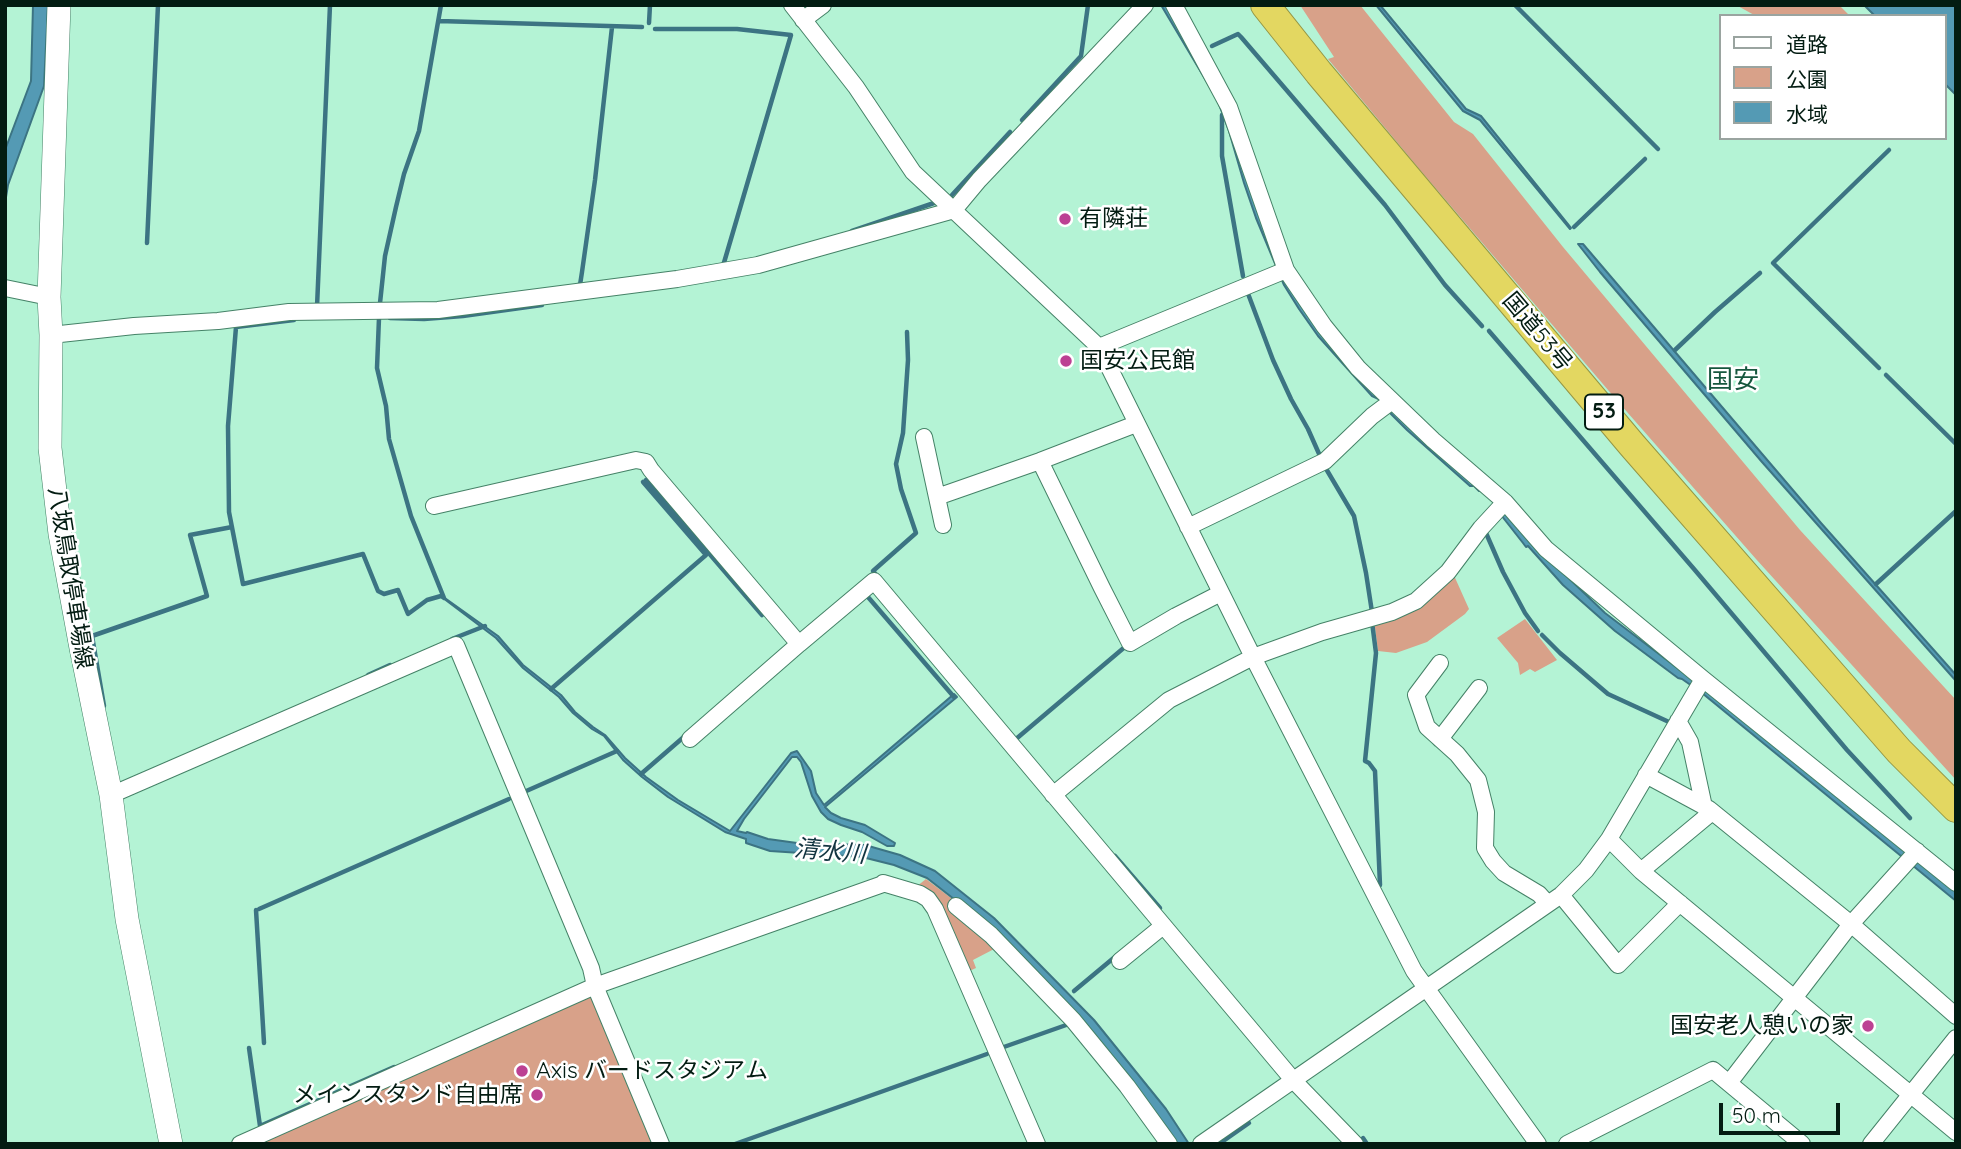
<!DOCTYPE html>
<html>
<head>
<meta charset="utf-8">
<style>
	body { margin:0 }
	#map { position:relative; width:1961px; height:1149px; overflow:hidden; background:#b4f3d5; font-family:Quicksand,"Noto Sans JP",sans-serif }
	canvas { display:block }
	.frame { position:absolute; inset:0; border:7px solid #031c12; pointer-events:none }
	.legend { position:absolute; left:1719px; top:14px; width:228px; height:126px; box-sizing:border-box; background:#fff; border:2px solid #9aa4a0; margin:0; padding:9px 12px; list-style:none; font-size:21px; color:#031c12 }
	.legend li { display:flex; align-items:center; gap:14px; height:35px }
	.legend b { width:35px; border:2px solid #9aa4a0 }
	.scale { position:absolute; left:1719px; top:1103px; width:121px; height:32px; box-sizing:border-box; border:4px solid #031c12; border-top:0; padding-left:9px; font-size:21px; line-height:24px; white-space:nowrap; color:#031c12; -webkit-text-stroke:5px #fff; paint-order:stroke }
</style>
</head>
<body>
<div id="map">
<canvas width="1961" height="1149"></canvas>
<div class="frame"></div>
<ul class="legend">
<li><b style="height:9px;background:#fff"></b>道路</li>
<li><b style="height:19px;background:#d8a189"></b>公園</li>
<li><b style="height:19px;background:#549ab4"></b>水域</li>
</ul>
<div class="scale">50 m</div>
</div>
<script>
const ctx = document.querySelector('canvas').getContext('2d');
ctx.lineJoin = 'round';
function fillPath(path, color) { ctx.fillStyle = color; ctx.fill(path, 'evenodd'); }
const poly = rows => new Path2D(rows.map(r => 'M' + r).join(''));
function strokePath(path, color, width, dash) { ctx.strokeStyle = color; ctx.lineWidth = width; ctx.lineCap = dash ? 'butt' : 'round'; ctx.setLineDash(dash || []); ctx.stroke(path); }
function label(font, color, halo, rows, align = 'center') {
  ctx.font = font + ' Quicksand,"Noto Sans JP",sans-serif'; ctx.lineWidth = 5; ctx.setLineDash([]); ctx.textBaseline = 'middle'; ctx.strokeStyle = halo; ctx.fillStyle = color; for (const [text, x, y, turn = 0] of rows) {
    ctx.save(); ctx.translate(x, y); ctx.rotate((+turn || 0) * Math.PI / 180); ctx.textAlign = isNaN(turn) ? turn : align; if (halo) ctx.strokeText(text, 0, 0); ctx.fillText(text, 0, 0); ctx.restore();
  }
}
fillPath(poly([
	[1300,5,1360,5,1454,122,1473,134,1563,247,1800,530,1956,700,1956,780,1756,559,1620,404,1420,170,1328,59,1334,57],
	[1736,5,1839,5,1850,16,1756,16],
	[1452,571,1469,609,1465,614,1427,642,1396,653,1378,651,1374,620],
	[1525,619,1557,660,1535,672,1530,669,1520,675,1518,663,1497,638],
	[926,879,955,901,998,947,973,960,976,968,967,972,916,887],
	[588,996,595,999,654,1144,258,1144]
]), '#d8a189');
const water = poly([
	[33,5,48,5,44,86,8,185,5,203,5,150,31,81,33,5],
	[1161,5,1166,5,1208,72,1302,304,1483,489,1479,491,1474,486,1470,486,1407,430,1387,410,1383,401,1372,396,1318,336,1299,309,1284,285,1256,218,1244,183,1229,131,1217,99,1161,5],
	[1376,5,1380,5,1466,109,1481,116,1571,228,1570,229,1480,120,1463,111,1376,5],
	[1864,5,1956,5,1956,95,1945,84,1945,16,1875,16,1864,5],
	[1578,244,1583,244,1821,523,1956,675,1956,681,1762,462,1600,272,1578,244],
	[1506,511,1532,543,1605,613,1684,673,1940,878,1956,891,1956,901,1702,693,1682,679,1678,678,1615,631,1563,585,1528,546,1526,547,1523,543,1501,515,1506,511],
	[442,596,498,636,523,665,561,695,575,712,593,727,605,735,625,758,646,777,678,800,730,831,791,753,797,751,811,771,816,793,824,805,954,694,957,697,825,807,831,813,841,818,865,825,895,843,894,846,887,846,862,832,841,825,828,819,821,812,812,796,801,762,797,757,792,757,744,819,737,831,746,833,747,832,768,839,797,843,865,845,900,855,935,871,994,918,1094,1020,1166,1109,1189,1144,1173,1144,977,917,927,878,894,865,862,857,770,851,746,843,746,839,725,832,668,797,642,777,623,760,604,736,592,729,573,713,559,697,523,668,496,638,443,598,442,596]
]);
fillPath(water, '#549ab4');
strokePath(water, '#3c7483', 2);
strokePath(poly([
	[1515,5,1658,149],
	[439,21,642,27],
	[649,23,650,5],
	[655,29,737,29,791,35,723,266],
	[1212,46,1238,34,1241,37,1385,205,1445,285,1482,326],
	[1222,115,1222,156,1243,276],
	[1022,120,1081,56,1088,5],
	[952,195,1010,132],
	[1574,227,1645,159],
	[852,231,934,203],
	[147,243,158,5],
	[578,285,580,285,582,272,595,180,612,27],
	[1247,291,1273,360,1291,399,1308,429,1320,456],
	[380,303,385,256,396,207,404,174,419,131,441,5],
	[317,307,330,5],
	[390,318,424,319,463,316,542,305],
	[294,320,236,327,228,426,229,512,243,584,363,554,378,591,384,594,398,590,408,614,427,600,441,596,444,598,411,516,389,439,386,406,377,368,379,318],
	[1489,331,1694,569,1847,750,1910,818],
	[1675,350,1715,312,1760,273],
	[1879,368,1773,263,1889,150],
	[1886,375,1956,444],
	[1325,467,1354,516,1366,573,1372,612],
	[646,480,762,615],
	[1486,533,1503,572,1525,613,1538,631],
	[877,576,873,571,916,533,901,489,896,464,903,433,908,360,907,332],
	[1876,584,1956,511],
	[868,597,954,697],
	[1372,622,1376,653,1365,761,1369,763,1375,771,1380,885],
	[1542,635,1560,653,1608,694,1669,722],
	[452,639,485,626],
	[368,675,390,665],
	[551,689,706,555,643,482],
	[104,706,92,636,207,596,190,535,232,527],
	[1016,739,1126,646],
	[641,774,686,735],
	[524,792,617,751],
	[1115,856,1160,908],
	[259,909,509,799],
	[256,910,264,1043],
	[1074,991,1116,956],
	[249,1048,260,1126,394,1067],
	[1001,1048,1069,1024],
	[1363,1138,1367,1144],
	[735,1144,987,1054],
	[1219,1144,1249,1123]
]), '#3c7483', 4.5);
const street = poly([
	[792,5,856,87,913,172,1099,347,1253,657,1414,971,1538,1144],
	[1174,5,1229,107,1286,270,1324,326,1358,368,1433,440,1505,502,1546,549,1703,679,1956,883],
	[803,20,823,5],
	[5,288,49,297],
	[51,335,134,326,218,321,289,312,438,310,677,279,758,265,954,210,979,180,1145,5],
	[1099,347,1286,270],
	[924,437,943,525],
	[1040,461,1102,588,1130,643,1176,616,1221,593],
	[937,497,1040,461,1136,424],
	[434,506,636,460,646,462,651,470,799,644,874,581,1294,1081,1355,1144],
	[1188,527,1325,461,1372,416,1392,401],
	[1440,663,1416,695,1427,727,1457,754,1478,780,1486,812,1485,848,1493,861,1504,873,1539,894,1548,904],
	[1678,721,1690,742,1704,807],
	[690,739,799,644],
	[1440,739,1479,688],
	[1646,775,1709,809,1851,924,1956,1016],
	[111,795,456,645,591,968,595,986,661,1144],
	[1053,795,1169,700,1253,657,1322,632,1392,612,1416,601,1448,572,1481,528,1505,502],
	[1609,839,1641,871,1956,1132],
	[1641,871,1712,812],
	[883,883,920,894,928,899,935,909,1037,1144],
	[1561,895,1618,965,1680,903],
	[956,906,991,935,1073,1020,1127,1086,1169,1144],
	[1120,961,1163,926],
	[1729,1083,1851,924,1917,851],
	[240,1144,595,986,883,884],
	[1201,1144,1561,895,1586,870,1609,839,1703,679],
	[1567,1144,1713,1070,1802,1144],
	[1871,1144,1956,1038]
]);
const secondary = poly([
	[59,5,49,297,51,335,50,448,60,534,81,648,111,795,127,919,171,1144]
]);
const highway = poly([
	[1265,5,1319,73,1632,445,1899,751,1956,808]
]);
strokePath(street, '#458267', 18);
strokePath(secondary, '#458267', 24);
strokePath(highway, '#959645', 30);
strokePath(street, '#fff', 16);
strokePath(secondary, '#fff', 23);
strokePath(highway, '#e3d761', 28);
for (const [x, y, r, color] of [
	[1065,219,7,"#bc4193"],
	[1066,361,7,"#bc4193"],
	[1868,1026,7,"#bc4193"],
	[522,1071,7,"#bc4193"],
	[537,1095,7,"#bc4193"]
]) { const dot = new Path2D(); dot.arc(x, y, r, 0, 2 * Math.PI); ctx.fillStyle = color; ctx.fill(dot); strokePath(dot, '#fff', 2.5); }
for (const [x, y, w] of [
	[1604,412,38]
]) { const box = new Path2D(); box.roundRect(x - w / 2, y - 17.5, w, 35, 5); ctx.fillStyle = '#fff'; ctx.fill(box); strokePath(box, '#031c12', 2); }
label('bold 21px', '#031c12', null, [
	["53",1604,412]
]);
label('23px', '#031c12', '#fff', [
	["有隣荘",1079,219],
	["国安公民館",1080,361],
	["国安老人憩いの家",1854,1026,"right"],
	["Axis バードスタジアム",536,1071],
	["メインスタンド自由席",523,1095,"right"]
], 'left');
label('23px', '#031c12', '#fff', [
	["国道53号",1537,332,50],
	["八坂鳥取停車場線",70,578,81]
]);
label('italic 24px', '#123440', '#fff', [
	["清水川",830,852,5]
]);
label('26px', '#16573e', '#fff', [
	["国安",1733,380]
]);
</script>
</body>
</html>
